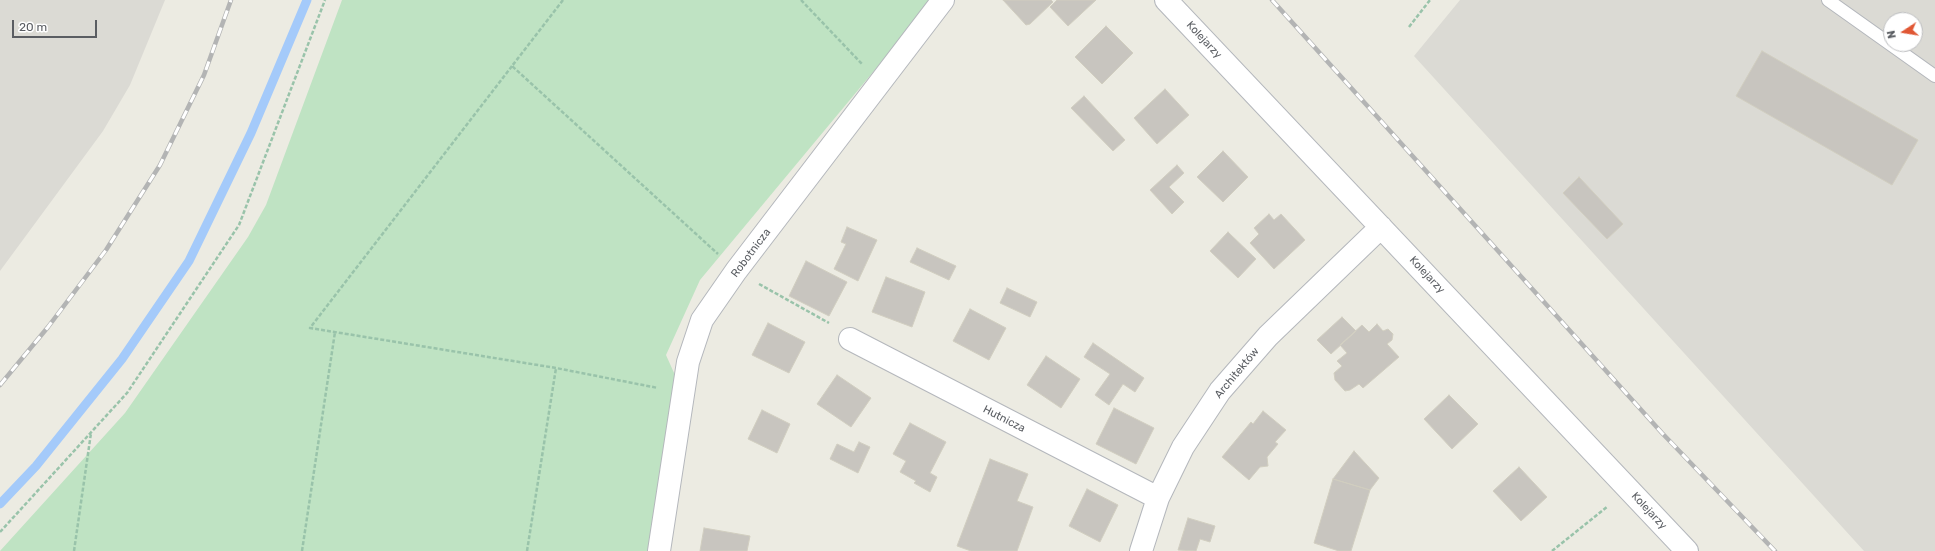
<!DOCTYPE html>
<html>
<head>
<meta charset="utf-8">
<style>
	body { margin:0 }
	#map { position:relative; width:1935px; height:551px; overflow:hidden; background:#ecebe2; font-family:Rubik,sans-serif }
	canvas { display:block }
	.north { position:absolute; left:1883px; top:12px; width:40px; height:40px; box-sizing:border-box; background:#fff; border:1px solid #bdbec0; border-radius:50%; rotate:258deg; font-size:11px; font-weight:700; line-height:16px; text-align:center; color:#5a5d62 }
	.north::after { content:''; display:block; margin:auto; width:14px; height:18px; background:#e05734; clip-path:polygon(50% 0,100% 100%,50% 72%,0 100%) }
	.scale { position:absolute; left:12px; top:20px; width:85px; height:18px; box-sizing:border-box; border:2px solid #5a5d62; border-top:0; padding-left:5px; font-size:12px; line-height:14px; white-space:nowrap; color:#5a5d62; -webkit-text-stroke:3px #fff; paint-order:stroke }
</style>
</head>
<body>
<div id="map">
<canvas width="1935" height="551"></canvas>
<div class="north">N</div>
<div class="scale">20 m</div>
</div>
<script>
const ctx = document.querySelector('canvas').getContext('2d');
ctx.lineJoin = 'round';
function fillPath(path, color) { ctx.fillStyle = color; ctx.fill(path, 'evenodd'); }
const poly = rows => new Path2D(rows.map(r => 'M' + r).join(''));
function strokePath(path, color, width, dash) { ctx.strokeStyle = color; ctx.lineWidth = width; ctx.lineCap = dash ? 'butt' : 'round'; ctx.setLineDash(dash || []); ctx.stroke(path); }
function label(font, color, halo, rows, align = 'center') {
  ctx.font = font + ' Rubik,sans-serif'; ctx.lineWidth = 3.5; ctx.setLineDash([]); ctx.textBaseline = 'middle'; ctx.strokeStyle = halo; ctx.fillStyle = color; for (const [text, x, y, turn = 0] of rows) {
    ctx.save(); ctx.translate(x, y); ctx.rotate((+turn || 0) * Math.PI / 180); ctx.textAlign = isNaN(turn) ? turn : align; if (halo) ctx.strokeText(text, 0, 0); ctx.fillText(text, 0, 0); ctx.restore();
  }
}
fillPath(poly([
	[0,0,165,0,130,85,103,131,0,271],
	[1460,0,1935,0,1935,551,1864,551,1414,56],
	[1891,20,1915,20,1915,44,1891,44]
]), '#dbdad4');
fillPath(poly([
	[342,0,933,0,700,280,666,355,683,393,659,551,0,551,125,413,248,237,266,205]
]), '#bfe3c3');
strokePath(poly([
	[0,504,36,466,122,359,189,261,251,133,307,0]
]), '#a4cafa', 9);
const building = poly([
	[1003,0,1051,0,1053,2,1030,24,1026,25,1003,0],
	[1057,0,1096,0,1068,26,1050,7,1057,0],
	[1106,26,1133,53,1102,84,1075,57,1106,26],
	[1762,51,1918,140,1892,185,1736,96,1762,51],
	[1165,89,1189,115,1157,144,1134,118,1165,89],
	[1084,96,1125,140,1113,151,1071,108,1084,96],
	[1223,151,1248,177,1223,202,1197,177,1223,151],
	[1177,165,1184,173,1169,187,1184,202,1172,214,1150,190,1177,165],
	[1579,177,1623,224,1607,239,1563,193,1579,177],
	[1269,214,1274,220,1281,214,1305,240,1274,269,1250,243,1259,234,1254,228,1269,214],
	[847,227,877,240,858,281,834,269,846,244,841,242,847,227],
	[1228,232,1256,259,1238,278,1210,251,1228,232],
	[917,248,956,266,949,280,910,262,917,248],
	[806,261,847,282,829,316,789,296,806,261],
	[886,277,925,292,912,327,872,312,886,277],
	[1007,288,1037,302,1030,317,1000,303,1007,288],
	[970,309,1006,328,989,360,953,341,970,309],
	[1342,317,1356,331,1331,354,1317,340,1342,317],
	[768,323,805,342,789,373,752,355,768,323],
	[1377,324,1383,331,1388,329,1393,334,1392,340,1387,344,1399,357,1363,388,1359,384,1350,390,1345,391,1335,380,1334,373,1342,366,1337,361,1347,353,1340,345,1362,325,1369,332,1377,324],
	[1093,343,1144,378,1135,392,1123,384,1109,405,1095,395,1110,374,1084,357,1093,343],
	[1046,356,1080,379,1061,408,1027,385,1046,356],
	[837,375,871,398,851,427,817,404,837,375],
	[1449,395,1478,424,1452,449,1424,419,1449,395],
	[1114,408,1154,428,1136,464,1096,444,1114,408],
	[762,410,790,424,777,453,748,439,762,410],
	[1263,411,1286,430,1275,442,1278,444,1267,457,1268,466,1260,467,1249,480,1222,457,1251,422,1253,424,1263,411],
	[910,423,946,442,930,473,937,477,930,492,914,483,916,481,900,472,906,461,893,454,910,423],
	[859,442,870,447,858,473,830,459,837,444,854,452,859,442],
	[1354,451,1379,478,1370,490,1333,479,1354,451],
	[990,459,1028,474,1017,501,1033,507,1017,551,971,551,957,546,990,459],
	[1519,467,1547,497,1521,521,1493,491,1519,467],
	[1333,479,1370,490,1351,551,1339,551,1314,543,1333,479],
	[1087,489,1118,505,1100,542,1069,526,1087,489],
	[1188,518,1215,526,1210,542,1200,539,1196,551,1178,550,1188,518],
	[704,528,750,536,747,551,700,551,704,528]
]);
fillPath(building, '#c8c5bf');
strokePath(building, '#d1cec0', 1);
const lane = poly([
	[1828,0,1935,76]
]);
const street = poly([
	[1166,0,1687,551],
	[850,339,1158,498],
	[659,551,688,362,702,320,736,271,943,0],
	[1141,551,1158,498,1183,447,1220,391,1268,336,1381,227]
]);
strokePath(lane, '#b4b7bc', 14);
strokePath(street, '#b4b7bc', 24);
strokePath(poly([
	[563,0,512,66,718,254],
	[801,0,862,64],
	[1409,27,1430,0],
	[512,66,310,328,556,368,658,388],
	[759,284,829,323],
	[0,532,127,393,239,225,325,0],
	[74,551,91,433],
	[302,551,335,332],
	[527,551,556,368],
	[1552,551,1608,506]
]), '#99c3aa', 2.5, [4, 2]);
strokePath(lane, '#fff', 12);
strokePath(street, '#fff', 22);
const rail = poly([
	[1272,0,1662,433,1775,551],
	[0,385,48,327,106,250,160,165,204,75,231,0]
]);
strokePath(rail, '#b3b4b4', 4.5);
strokePath(rail, '#fff', 3, [9]);
label('11px', '#5a5d62', '#fff', [
	["Kolejarzy",1204,40,47],
	["Robotnicza",751,253,-53],
	["Kolejarzy",1427,275,47],
	["Architektów",1237,373,-50],
	["Hutnicza",1004,419,27],
	["Kolejarzy",1649,511,47]
]);
</script>
</body>
</html>
